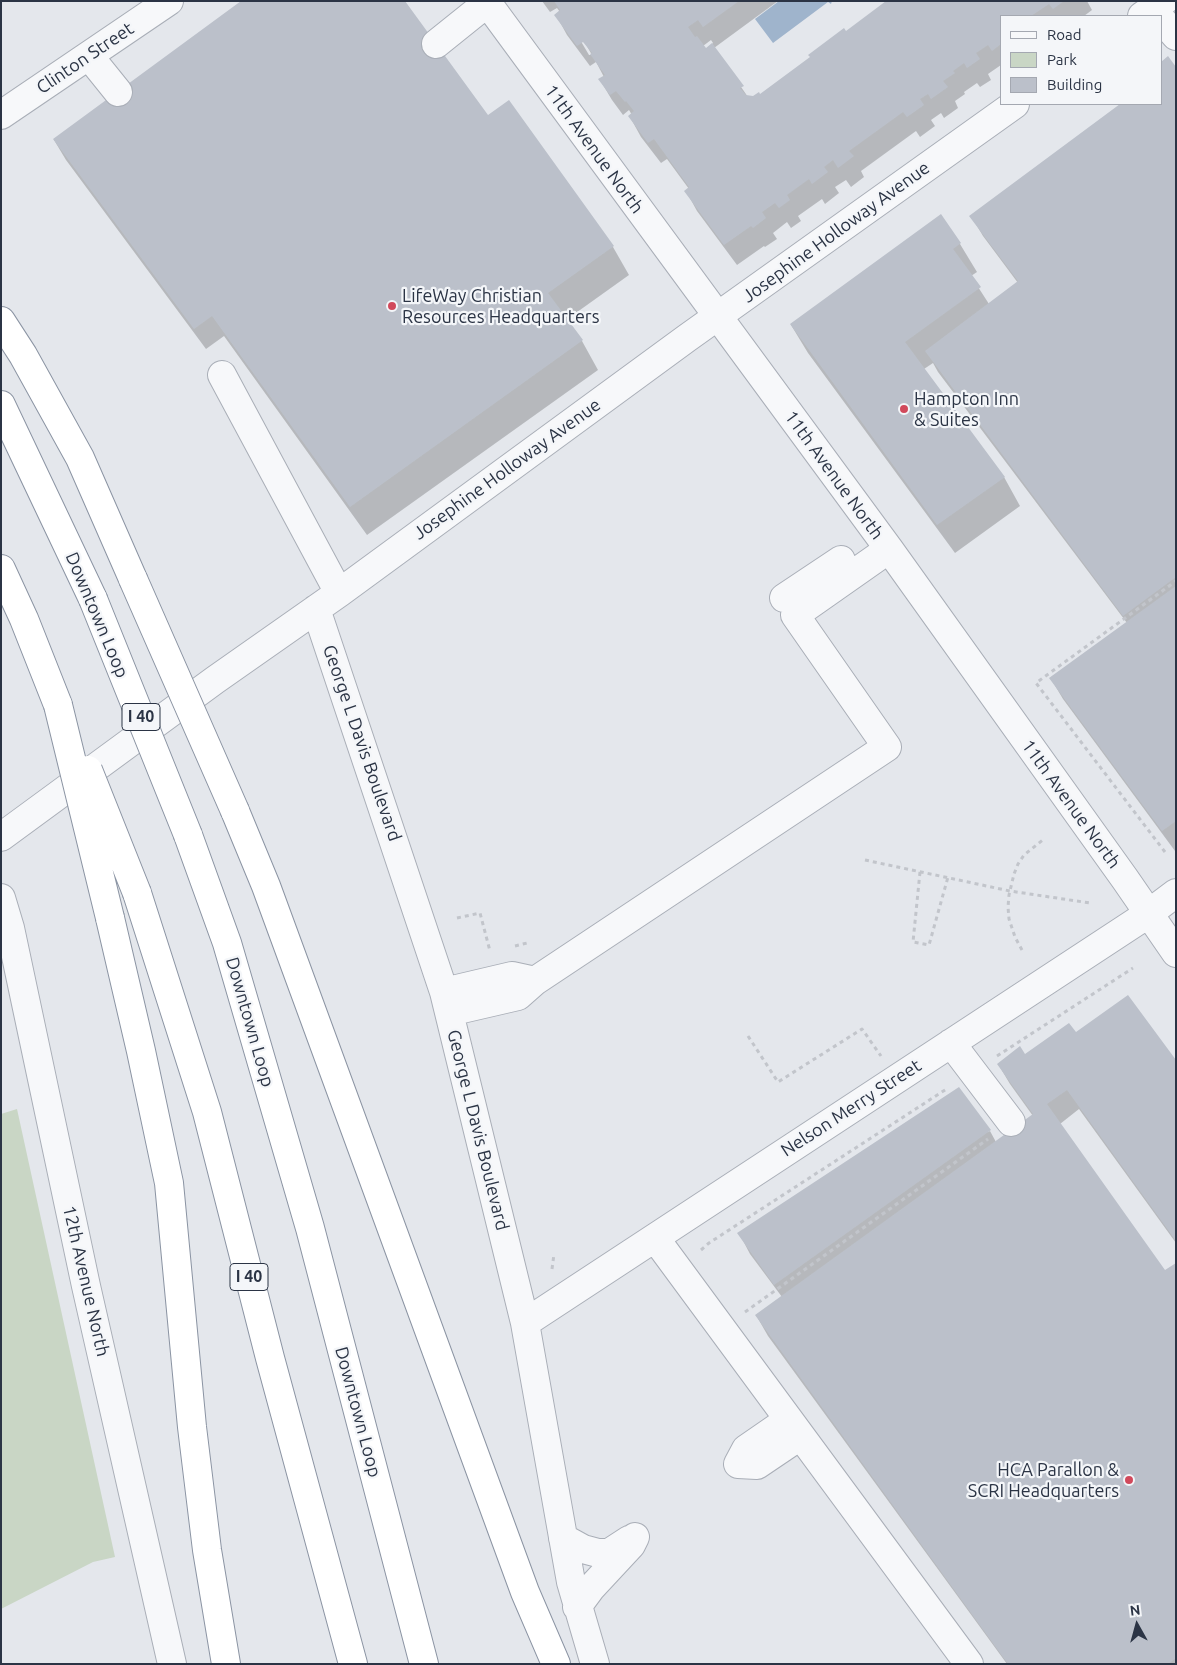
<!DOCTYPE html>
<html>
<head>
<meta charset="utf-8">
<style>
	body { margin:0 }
	#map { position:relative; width:1177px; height:1665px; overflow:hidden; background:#e4e7ec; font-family:Ubuntu,sans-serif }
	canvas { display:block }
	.frame { position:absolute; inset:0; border:2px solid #2b3445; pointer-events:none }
	.legend { position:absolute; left:1000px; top:15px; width:162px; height:90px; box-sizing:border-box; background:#f4f6f9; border:1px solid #a4a8b1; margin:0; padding:6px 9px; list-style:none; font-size:15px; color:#2b3445 }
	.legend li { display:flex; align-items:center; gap:10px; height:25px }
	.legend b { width:25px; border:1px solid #a4a8b1 }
	.north { position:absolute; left:1112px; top:1600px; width:50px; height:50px; -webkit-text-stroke:4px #f4f6f9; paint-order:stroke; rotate:353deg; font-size:14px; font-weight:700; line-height:20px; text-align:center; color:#2b3445 }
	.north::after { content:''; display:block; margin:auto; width:18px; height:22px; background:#2b3445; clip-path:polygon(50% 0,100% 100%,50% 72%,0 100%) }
</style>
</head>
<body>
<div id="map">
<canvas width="1177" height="1665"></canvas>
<div class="frame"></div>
<ul class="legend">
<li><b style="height:6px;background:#f7f8fa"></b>Road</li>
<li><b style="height:14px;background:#c9d6c5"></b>Park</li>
<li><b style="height:14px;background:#bbc0ca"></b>Building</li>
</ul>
<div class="north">N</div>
</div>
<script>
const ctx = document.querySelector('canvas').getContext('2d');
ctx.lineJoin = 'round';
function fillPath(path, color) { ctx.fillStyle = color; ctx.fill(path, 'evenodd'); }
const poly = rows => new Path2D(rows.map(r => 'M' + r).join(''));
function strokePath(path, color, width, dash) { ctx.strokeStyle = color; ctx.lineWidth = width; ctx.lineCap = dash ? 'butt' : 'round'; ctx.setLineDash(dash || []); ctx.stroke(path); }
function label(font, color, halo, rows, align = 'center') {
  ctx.font = font + ' Ubuntu,sans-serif'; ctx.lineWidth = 4.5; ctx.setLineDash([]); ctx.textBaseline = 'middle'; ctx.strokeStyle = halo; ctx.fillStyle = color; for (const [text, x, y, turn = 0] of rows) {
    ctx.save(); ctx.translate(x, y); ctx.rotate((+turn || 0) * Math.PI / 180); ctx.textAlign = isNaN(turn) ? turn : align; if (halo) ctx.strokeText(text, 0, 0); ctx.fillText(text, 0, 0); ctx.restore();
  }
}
fillPath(poly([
	[17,1109,115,1557,93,1562,1,1609,1,1114]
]), '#c9d6c5');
fillPath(poly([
	[779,1,832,1,831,4,828,2,773,43,755,19]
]), '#9fb4cc');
fillPath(poly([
	[542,1,778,1,714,48,748,97,760,96,888,1,1087,1,1092,10,1084,16,1001,16,1001,65,988,74,991,80,980,87,977,83,964,92,965,94,955,101,958,108,944,118,941,113,931,120,935,126,920,137,916,131,861,171,864,177,851,187,846,180,835,187,839,193,825,204,822,199,798,216,801,221,791,228,787,222,773,233,777,239,765,247,764,246,737,265,697,211,686,191,689,189,667,159,661,163,641,137,630,117,632,115,629,110,623,115,612,100,600,80,604,77,596,62,590,66,567,35,556,15,560,12,557,8,550,12],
	[581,36,592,55,589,55,579,38],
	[711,40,713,43,706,49,703,46],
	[1168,58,1176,69,1175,851,1063,699,1051,679,1127,623,938,372,933,363,924,369,1004,477,1020,506,955,553,808,353,791,325,940,216,960,244,977,272,971,276,989,304,1018,283,983,236,971,216,1122,104,1161,104,1161,63],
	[488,117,613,247,629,275,566,320,582,341,598,370,367,535,224,336,206,349,66,160,54,140],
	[1075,1034,1176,1062,1176,1243,1079,1109,1060,1124,1165,1272,1176,1264,1176,1664,1007,1664,768,1336,756,1315,782,1297,750,1254,739,1233,990,1131,996,1142,1033,1116,1010,1084,998,1064,1025,1056]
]), '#0003');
fillPath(poly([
	[241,1,405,1,488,115,509,100,614,246,548,293,583,340,350,507,212,316,194,329,53,139],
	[554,1,739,1,703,27,698,20,688,27,695,37,697,36,706,48,712,43,744,86,740,88,746,95,753,96,759,92,760,94,810,57,808,55,844,28,846,31,886,1,1064,1,1053,9,1049,4,1031,16,1001,16,1001,44,992,51,988,45,976,53,980,59,967,68,964,63,953,71,955,73,943,81,948,87,931,99,928,94,920,99,924,105,907,117,903,112,849,151,854,156,838,168,833,160,824,167,828,172,812,184,809,179,787,195,790,200,779,208,775,203,762,212,766,218,753,228,751,226,724,245,684,191,689,187,654,139,648,143,628,116,634,111,626,101,625,102,616,91,610,95,598,79,605,75,590,54,592,53,583,42,577,46,554,15,560,10],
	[1168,56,1176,67,1176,577,1123,616,925,351,1018,281,969,216,1120,104,1161,104,1161,62],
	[941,214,961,243,953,249,981,287,905,342,1005,477,937,525,790,324],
	[1176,586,1176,821,1162,831,1049,678],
	[1128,995,1176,1060,1176,1241,1067,1090,1047,1104,1165,1270,1176,1263,1176,1658,1168,1664,1008,1664,755,1315,1033,1114,997,1064,1020,1046,1025,1054,1069,1023,1076,1032],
	[959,1087,991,1130,774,1285,737,1233]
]), '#bbc0ca');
const minor = poly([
	[486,1,889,549,1125,879,1176,953],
	[1142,16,1164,1],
	[1161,19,1176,36],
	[436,44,487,3],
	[89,56,118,92],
	[1,115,169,1],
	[222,375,339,593],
	[784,598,841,560],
	[316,609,444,992,525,1323,571,1582,595,1664],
	[1,837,215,680,339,593,687,338,1015,104],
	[1,898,10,928,86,1286,172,1664],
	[444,992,512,976,535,981],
	[449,1012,518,996,535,981,887,747,795,615,889,549],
	[951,1043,1011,1122],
	[655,1238,969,1664],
	[525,1323,1148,914,1176,893],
	[788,1420,746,1449,738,1464,757,1465,800,1436],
	[563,1538,583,1549,598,1553,609,1553,629,1540],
	[577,1607,591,1588,631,1545,635,1537]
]);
const highway = poly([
	[1,321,23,355,80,458,133,579],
	[1,405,93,599],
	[1,569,24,619,58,705],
	[235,811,266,886,525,1592,556,1664],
	[188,835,227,943,310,1228,424,1664],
	[137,893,207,1112,270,1358,353,1664],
	[110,918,141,1051,169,1183,192,1427,207,1550,226,1664]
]);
strokePath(minor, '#a9aeb7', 30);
strokePath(highway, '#8b94a3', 30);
strokePath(poly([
	[1165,852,1036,683,1176,581],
	[865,860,1010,891,1090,903],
	[920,872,913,942,929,945,948,877],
	[457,918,480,913,490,951],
	[515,946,527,943],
	[1022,950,1015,937,1009,919,1008,907,1009,895,1014,874,1018,864,1024,855,1044,839],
	[748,1036,778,1082,862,1029,881,1056],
	[997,1056,1133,968],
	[701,1250,709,1243,948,1088],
	[552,1269,554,1254],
	[745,1312,988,1139]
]), '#c2c5cb', 3, [4, 4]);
strokePath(minor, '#f7f8fa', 28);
strokePath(highway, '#fff', 28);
const highwayBridge = poly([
	[133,579,235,811],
	[93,599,188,835],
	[58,705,110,918],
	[88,770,137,893]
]);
strokePath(highwayBridge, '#8b94a3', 30, []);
strokePath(highwayBridge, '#fff', 28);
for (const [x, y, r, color] of [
	[392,306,5,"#d1495b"],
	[904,409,5,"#d1495b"],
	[1129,1480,5,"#d1495b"]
]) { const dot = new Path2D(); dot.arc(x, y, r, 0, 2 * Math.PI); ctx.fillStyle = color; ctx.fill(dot); strokePath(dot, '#f4f6f9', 2); }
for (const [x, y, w] of [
	[141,717,38],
	[249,1277,38]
]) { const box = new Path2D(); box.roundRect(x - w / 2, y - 13.5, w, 27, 4); ctx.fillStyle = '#f4f6f9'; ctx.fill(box); strokePath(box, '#2b3445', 1); }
label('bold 16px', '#2b3445', null, [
	["I 40",141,717],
	["I 40",249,1277]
]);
label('18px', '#2b3445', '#f4f6f9', [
	["Clinton Street",85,58,-34],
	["11th Avenue North",594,149,54],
	["Josephine Holloway Avenue",836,232,-36],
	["Josephine Holloway Avenue",507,469,-36],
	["11th Avenue North",834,475,54],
	["Downtown Loop",97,615,67],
	["George L Davis Boulevard",362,743,71],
	["11th Avenue North",1071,804,54],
	["Downtown Loop",250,1022,74],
	["Nelson Merry Street",851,1108,-33],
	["George L Davis Boulevard",478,1130,76],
	["12th Avenue North",86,1281,77],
	["Downtown Loop",358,1412,75]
]);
label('18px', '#2b3445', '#f4f6f9', [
	["LifeWay Christian",402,296],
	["Resources Headquarters",402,317],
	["Hampton Inn",914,399],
	["& Suites",914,420],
	["HCA Parallon &",1119,1470,"right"],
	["SCRI Headquarters",1119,1491,"right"]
], 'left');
</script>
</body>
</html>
